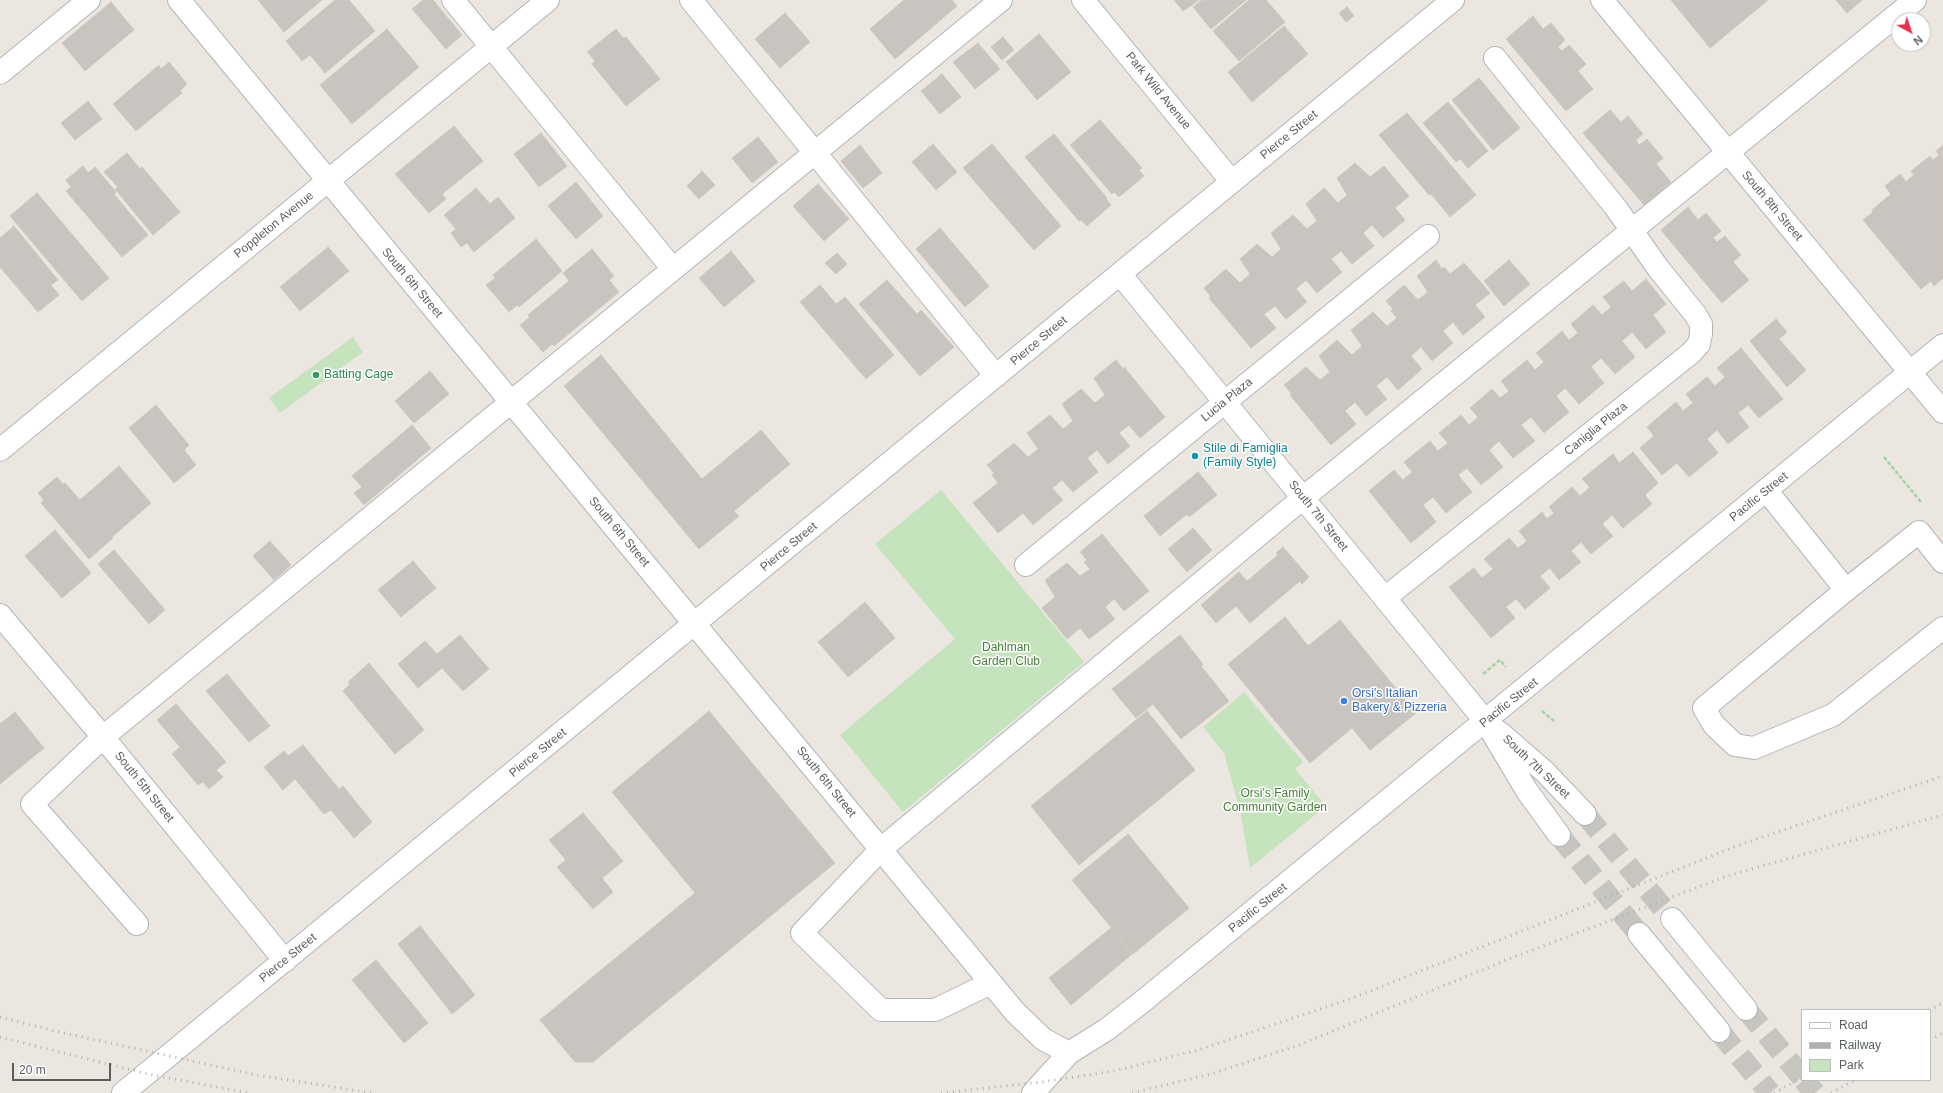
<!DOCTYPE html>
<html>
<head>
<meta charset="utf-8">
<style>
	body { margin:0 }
	#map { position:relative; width:1943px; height:1093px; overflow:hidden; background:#ebe7e0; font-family:Helvetica,sans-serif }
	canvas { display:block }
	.legend { position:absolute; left:1801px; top:1009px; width:130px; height:72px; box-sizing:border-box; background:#fff; border:1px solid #bdbfc0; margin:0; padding:5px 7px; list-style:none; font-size:12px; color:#595e61 }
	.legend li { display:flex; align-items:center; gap:8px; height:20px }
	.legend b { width:20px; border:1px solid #bdbfc0 }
	.north { position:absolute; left:1891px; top:12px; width:40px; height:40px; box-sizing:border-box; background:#fff; border:1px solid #bdbfc0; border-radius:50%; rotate:140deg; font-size:11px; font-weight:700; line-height:16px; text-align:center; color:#595e61 }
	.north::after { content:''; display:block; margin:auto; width:14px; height:18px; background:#e13148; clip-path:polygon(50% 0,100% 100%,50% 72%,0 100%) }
	.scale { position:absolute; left:12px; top:1063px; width:99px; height:18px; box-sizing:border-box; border:2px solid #595e61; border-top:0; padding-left:5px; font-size:12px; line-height:14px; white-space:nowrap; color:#595e61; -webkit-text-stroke:3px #fff; paint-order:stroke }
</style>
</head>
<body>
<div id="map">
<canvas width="1943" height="1093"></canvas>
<ul class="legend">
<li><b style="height:5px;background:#fff"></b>Road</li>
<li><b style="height:5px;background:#afb0b1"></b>Railway</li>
<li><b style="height:11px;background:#c5e3bd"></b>Park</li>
</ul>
<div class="north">N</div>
<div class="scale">20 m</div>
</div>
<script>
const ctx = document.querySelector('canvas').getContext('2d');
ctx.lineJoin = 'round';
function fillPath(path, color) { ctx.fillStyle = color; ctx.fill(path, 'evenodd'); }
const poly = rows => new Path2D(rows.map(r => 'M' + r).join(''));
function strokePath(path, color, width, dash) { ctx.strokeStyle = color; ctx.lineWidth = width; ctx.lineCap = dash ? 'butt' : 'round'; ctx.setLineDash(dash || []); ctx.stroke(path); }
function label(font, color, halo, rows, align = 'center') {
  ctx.font = font + ' Helvetica,sans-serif'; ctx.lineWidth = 3; ctx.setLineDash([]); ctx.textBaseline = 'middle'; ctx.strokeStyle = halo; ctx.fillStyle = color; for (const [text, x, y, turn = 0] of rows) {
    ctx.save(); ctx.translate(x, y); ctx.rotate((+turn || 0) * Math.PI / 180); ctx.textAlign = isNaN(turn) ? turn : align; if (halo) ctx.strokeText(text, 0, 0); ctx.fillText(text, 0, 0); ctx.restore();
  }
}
fillPath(poly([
	[353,337,363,352,280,413,269,398],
	[941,490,1084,662,903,812,840,735,955,639,875,544],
	[1244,692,1303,762,1295,769,1326,806,1250,868,1240,810,1224,753,1203,727]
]), '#c5e3bd');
const building = poly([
	[258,0,322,0,284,32,258,0],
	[335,0,349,0,375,31,325,73,310,55,302,61,286,41,335,0],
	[423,0,433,0,462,35,446,49,412,9,423,0],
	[904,0,952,0,957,6,895,59,870,29,904,0],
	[1174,0,1199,0,1183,11,1174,0],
	[1202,0,1246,0,1211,29,1193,7,1202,0],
	[1249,0,1266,0,1285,22,1239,61,1213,31,1249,0],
	[1671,0,1768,0,1710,48,1671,0],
	[1836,0,1862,0,1847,13,1836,0],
	[111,2,134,30,85,71,62,43,111,2],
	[1347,7,1354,16,1346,22,1339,13,1347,7],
	[785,13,810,42,780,68,755,39,785,13],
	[1533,16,1543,29,1551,23,1565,40,1558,47,1562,51,1569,45,1586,64,1578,71,1593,89,1566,111,1506,39,1533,16],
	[1284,26,1308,54,1252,102,1228,72,1284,26],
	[387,29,419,67,352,124,320,85,387,29],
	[616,29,623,38,626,37,660,79,626,106,592,64,595,61,587,52,616,29],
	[1039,34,1071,72,1037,100,1006,62,1039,34],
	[1003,37,1014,50,1002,60,991,47,1003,37],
	[978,43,1000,69,975,89,953,62,978,43],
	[169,62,187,84,180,91,182,93,136,131,113,104,159,65,161,69,169,62],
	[942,74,961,97,940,114,921,91,942,74],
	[1479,78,1520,128,1493,150,1452,100,1479,78],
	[88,101,102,119,75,140,61,123,88,101],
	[1448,102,1488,151,1468,168,1460,159,1456,162,1423,123,1448,102],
	[1610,110,1621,122,1628,116,1643,134,1636,140,1639,145,1647,139,1663,158,1656,164,1671,182,1644,205,1583,133,1610,110],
	[1407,113,1476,195,1450,217,1431,194,1429,195,1379,135,1407,113],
	[1100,120,1142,168,1139,170,1144,176,1119,197,1114,192,1112,194,1070,145,1100,120],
	[454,126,483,161,442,194,446,199,429,213,395,174,454,126],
	[541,133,567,166,539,187,514,154,541,133],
	[1054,134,1107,198,1106,199,1111,205,1087,226,1081,220,1079,221,1025,157,1054,134],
	[758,137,778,162,752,183,732,158,758,137],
	[933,144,957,172,936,190,912,162,933,144],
	[992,144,1061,226,1034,250,963,168,992,144],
	[860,145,882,173,863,188,841,161,860,145],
	[1943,145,1943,278,1934,286,1931,281,1921,289,1863,220,1873,212,1872,210,1891,194,1885,186,1900,174,1906,182,1914,175,1911,171,1930,156,1933,160,1939,155,1936,151,1943,145],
	[127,153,140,169,142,167,180,212,153,235,115,189,118,187,104,172,127,153],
	[1355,163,1370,177,1384,166,1409,196,1395,208,1405,220,1383,238,1372,225,1363,233,1374,246,1352,264,1341,251,1331,259,1342,272,1317,293,1306,280,1296,289,1307,302,1286,319,1275,306,1264,314,1276,328,1251,348,1209,298,1211,297,1204,288,1226,269,1240,283,1250,274,1240,259,1257,244,1272,257,1281,249,1271,233,1293,215,1307,229,1317,221,1306,204,1324,188,1338,203,1347,195,1337,178,1355,163],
	[83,166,88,173,95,167,116,192,114,194,148,235,122,257,66,191,71,187,66,180,83,166],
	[702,171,715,185,699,199,687,186,702,171],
	[576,182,603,216,576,239,548,206,576,182],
	[818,184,849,219,824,241,793,206,818,184],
	[476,188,490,204,498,197,515,218,474,252,467,243,461,247,451,233,456,229,444,215,476,188],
	[37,193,109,278,82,301,10,216,37,193],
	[1688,207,1698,220,1706,213,1721,231,1713,238,1717,242,1725,236,1741,255,1733,262,1749,280,1722,303,1661,230,1688,207],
	[14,226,58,280,51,285,59,295,38,312,0,267,0,238,14,226],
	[940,228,989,286,965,307,916,249,940,228],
	[536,239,562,271,519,307,517,305,509,312,486,285,495,278,493,275,536,239],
	[328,247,349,271,300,311,280,287,328,247],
	[592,249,614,276,609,280,619,292,554,346,552,344,543,352,520,325,530,317,528,315,569,281,563,273,592,249],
	[731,251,755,281,724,307,699,278,731,251],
	[837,253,847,264,836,274,825,263,837,253],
	[1436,260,1442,269,1444,267,1450,274,1464,263,1490,293,1475,305,1485,317,1463,335,1453,322,1443,331,1453,343,1432,361,1421,347,1411,356,1422,369,1398,390,1387,377,1376,386,1387,399,1366,416,1355,402,1345,411,1356,424,1331,445,1290,395,1292,394,1284,385,1306,367,1320,380,1330,372,1319,356,1337,340,1352,355,1362,346,1351,330,1373,312,1387,326,1397,318,1391,311,1393,309,1386,301,1404,285,1418,300,1428,292,1417,276,1436,260],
	[1509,260,1530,284,1504,306,1484,281,1509,260],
	[1646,279,1666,304,1653,315,1666,332,1646,349,1632,332,1622,341,1635,357,1615,374,1601,358,1591,367,1604,383,1579,404,1565,388,1556,396,1569,412,1544,433,1531,417,1521,425,1535,441,1513,458,1499,441,1489,450,1503,467,1481,485,1467,468,1458,475,1472,492,1446,513,1433,497,1423,505,1436,522,1411,543,1369,491,1394,470,1403,480,1412,472,1404,462,1430,441,1438,451,1448,443,1439,433,1461,415,1469,425,1478,417,1470,408,1492,389,1500,398,1509,391,1501,381,1527,360,1535,370,1544,362,1536,353,1562,331,1569,340,1578,333,1571,324,1593,305,1602,315,1611,307,1603,297,1624,281,1632,291,1646,279],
	[887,280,917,314,921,310,954,347,920,376,859,304,887,280],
	[820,285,836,304,845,297,894,355,866,379,800,302,820,285],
	[1776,319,1787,332,1779,339,1806,370,1787,387,1750,341,1776,319],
	[1741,348,1783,399,1759,418,1748,405,1738,413,1749,427,1728,444,1717,430,1707,439,1718,453,1689,477,1677,463,1662,475,1640,448,1654,436,1647,427,1676,402,1683,411,1693,403,1686,394,1707,377,1715,386,1725,377,1717,368,1741,348],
	[601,355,702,479,761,430,790,464,734,511,739,516,699,549,564,386,601,355],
	[1116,360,1123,369,1124,367,1165,417,1140,438,1129,425,1119,433,1130,446,1108,464,1097,450,1087,458,1098,472,1073,492,1062,480,1052,488,1063,500,1033,525,1023,513,998,533,973,503,998,483,992,475,994,473,987,465,1014,443,1028,457,1038,449,1027,433,1050,415,1063,429,1073,421,1062,404,1081,389,1095,403,1105,395,1094,378,1116,360],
	[430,371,449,394,414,423,395,401,430,371],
	[156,405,189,445,184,450,196,465,174,483,129,428,156,405],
	[412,425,431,448,364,505,354,493,362,487,352,476,412,425],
	[1633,452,1658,483,1645,495,1652,504,1623,528,1612,515,1602,524,1613,536,1591,554,1581,542,1571,551,1581,562,1559,580,1550,568,1540,576,1550,588,1525,609,1516,599,1506,607,1515,618,1491,638,1449,587,1474,568,1482,578,1493,569,1484,559,1509,538,1518,548,1527,541,1519,531,1542,512,1547,519,1554,513,1549,507,1572,487,1580,496,1590,487,1582,479,1613,454,1619,463,1633,452],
	[119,466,151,503,112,537,113,538,89,559,41,503,44,500,38,493,57,477,63,484,65,483,80,500,119,466],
	[1198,472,1217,495,1189,517,1187,514,1160,536,1144,516,1198,472],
	[1193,528,1212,550,1187,572,1168,549,1193,528],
	[55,530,91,573,62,598,25,556,55,530],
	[1102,534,1149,591,1124,611,1114,599,1105,607,1115,619,1089,639,1080,628,1067,639,1042,608,1055,597,1045,580,1067,563,1080,576,1090,569,1084,562,1087,560,1080,552,1102,534],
	[270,541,291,565,274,580,253,556,270,541],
	[1283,547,1309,577,1302,584,1300,581,1250,623,1236,606,1216,623,1201,605,1239,572,1247,581,1278,555,1276,553,1283,547],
	[114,550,165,610,149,624,98,564,114,550],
	[413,561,436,588,401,617,378,590,413,561],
	[865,602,895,638,848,677,818,642,865,602],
	[1285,617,1308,646,1340,620,1416,713,1370,750,1352,728,1310,763,1228,664,1285,617],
	[460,635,489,669,463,691,442,668,418,688,398,664,425,641,437,654,460,635],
	[1180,635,1203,664,1201,666,1229,701,1181,739,1153,704,1136,718,1112,689,1180,635],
	[369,663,424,730,395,754,343,691,350,684,348,682,369,663],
	[227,674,270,726,249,742,206,691,227,674],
	[176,704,226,762,216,770,223,777,209,789,203,782,198,785,172,754,180,747,157,720,176,704],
	[709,711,835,863,593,1062,575,1062,540,1020,695,893,612,792,709,711],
	[1147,711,1195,770,1079,865,1031,806,1147,711],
	[15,712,44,748,0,784,0,724,15,712],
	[303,745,339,789,343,786,372,822,354,838,331,810,324,814,295,779,283,790,264,767,284,751,288,756,303,745],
	[583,813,623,861,602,878,613,892,593,909,557,867,566,860,549,840,583,813],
	[1128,834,1189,908,1133,954,1072,880,1128,834],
	[420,926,475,995,452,1014,398,944,420,926],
	[1111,928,1132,954,1071,1005,1049,978,1111,928],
	[376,960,428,1023,404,1043,352,980,376,960]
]);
fillPath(building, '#c8c4c0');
strokePath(building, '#d0c7bf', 1);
strokePath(poly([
	[1585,814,1672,919],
	[1559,835,1639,934],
	[1746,1009,1802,1077],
	[1719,1031,1770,1093],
	[1804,1080,1815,1093]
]), '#c6c5c0', 22, [22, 11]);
const minor = poly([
	[179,0,1015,1012,1043,1039,1069,1053],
	[453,0,673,269],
	[691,0,996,376],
	[1083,0,1232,182],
	[1602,0,1943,412],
	[0,73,89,0],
	[1120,274,1486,722,1527,791,1559,835],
	[0,450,548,0],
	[1766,490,1846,590],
	[1943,562,1919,532,1846,590,1704,708,1714,725,1735,745,1754,748,1833,715,1943,628],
	[1026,565,1428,236],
	[1385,598,1691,353,1699,344,1701,334,1701,324,1695,314,1658,268,1616,208,1495,58],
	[0,615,103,737,285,961],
	[1499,732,1544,771,1585,814],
	[1672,919,1746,1009],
	[137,924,32,804,103,737,1001,0],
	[1639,934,1719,1031],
	[991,983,935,1010,881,1010,802,933,881,849,1303,498,1915,0],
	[123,1093,1453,0],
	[1033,1093,1069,1053,1106,1030,1142,1002,1943,345]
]);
strokePath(minor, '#b1b5b8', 24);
strokePath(poly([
	[1884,457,1921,502],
	[1483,674,1500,660,1506,667],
	[1542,711,1554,721]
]), '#a1d4a3', 2.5, [4, 2]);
strokePath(minor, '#fff', 22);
strokePath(poly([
	[1929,1010,1943,1003],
	[0,1017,51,1030,256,1075,373,1093],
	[0,1037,148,1074,249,1093],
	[1930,1040,1943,1033],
	[941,1093,1042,1082,1114,1071,1198,1050,1350,999,1742,844,1943,776],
	[1132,1093,1211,1074,1299,1045,1509,959,1730,875,1943,815],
	[1774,1093,1802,1078],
	[1831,1093,1855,1080]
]), '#afb0b1', 3, [1, 5]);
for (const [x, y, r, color] of [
	[316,375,4,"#2e9e5b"],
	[1195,456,4,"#0f9aa8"],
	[1344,701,4,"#3f7fe0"]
]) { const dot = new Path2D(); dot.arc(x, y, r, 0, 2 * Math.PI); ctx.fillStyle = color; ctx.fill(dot); strokePath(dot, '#fff', 1.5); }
label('12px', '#595e61', '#fff', [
	["Park Wild Avenue",1158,91,51],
	["Pierce Street",1289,135,-39],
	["South 8th Street",1772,206,50],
	["Poppleton Avenue",274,225,-39],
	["South 6th Street",412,283,50],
	["Pierce Street",1039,341,-40],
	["Lucia Plaza",1227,400,-39],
	["Caniglia Plaza",1596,429,-39],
	["Pacific Street",1759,497,-39],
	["South 7th Street",1318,516,51],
	["South 6th Street",619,532,50],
	["Pierce Street",789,547,-40],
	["Pacific Street",1509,703,-39],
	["Pierce Street",538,753,-39],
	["South 7th Street",1536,767,43],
	["South 6th Street",826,782,51],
	["South 5th Street",144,787,51],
	["Pacific Street",1258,908,-39],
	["Pierce Street",288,958,-39]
]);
label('12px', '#27864d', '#fff', [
	["Batting Cage",324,375]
], 'left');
label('12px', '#0d838f', '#fff', [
	["Stile di Famiglia",1203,449],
	["(Family Style)",1203,463]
], 'left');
label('12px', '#448137', '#fff', [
	["Dahlman",1006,648],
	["Garden Club",1006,662],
	["Orsi's Family",1275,794],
	["Community Garden",1275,808]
]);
label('12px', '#366cbe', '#fff', [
	["Orsi's Italian",1352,694],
	["Bakery & Pizzeria",1352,708]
], 'left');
</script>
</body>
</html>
